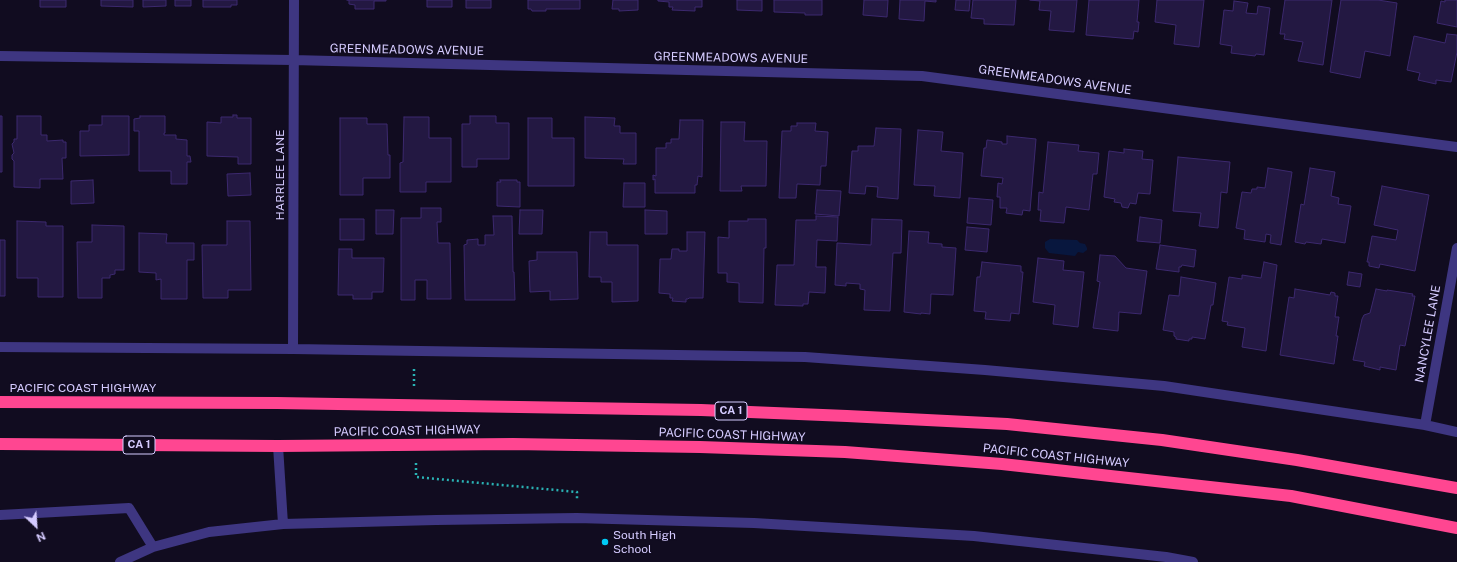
<!DOCTYPE html>
<html>
<head>
<meta charset="utf-8">
<style>
	body { margin:0 }
	#map { position:relative; width:1457px; height:562px; overflow:hidden; background:#110c20; font-family:"Public Sans",sans-serif }
	canvas { display:block }
	.north { position:absolute; left:16px; top:506px; width:40px; height:40px; -webkit-text-stroke:3px #110c20; paint-order:stroke; rotate:155deg; font-size:11px; font-weight:700; line-height:16px; text-align:center; color:#d5cbff }
	.north::after { content:''; display:block; margin:auto; width:14px; height:18px; background:#d5cbff; clip-path:polygon(50% 0,100% 100%,50% 72%,0 100%) }
</style>
</head>
<body>
<div id="map">
<canvas width="1457" height="562"></canvas>
<div class="north">N</div>
</div>
<script>
const ctx = document.querySelector('canvas').getContext('2d');
ctx.lineJoin = 'round';
function fillPath(path, color) { ctx.fillStyle = color; ctx.fill(path, 'evenodd'); }
const poly = rows => new Path2D(rows.map(r => 'M' + r).join(''));
function strokePath(path, color, width, dash) { ctx.strokeStyle = color; ctx.lineWidth = width; ctx.lineCap = dash ? 'butt' : 'round'; ctx.setLineDash(dash || []); ctx.stroke(path); }
function label(font, color, halo, rows, align = 'center') {
  ctx.font = font + ' "Public Sans",sans-serif'; ctx.lineWidth = 3; ctx.setLineDash([]); ctx.textBaseline = 'middle'; ctx.strokeStyle = halo; ctx.fillStyle = color; for (const [text, x, y, turn = 0] of rows) {
    ctx.save(); ctx.translate(x, y); ctx.rotate((+turn || 0) * Math.PI / 180); ctx.textAlign = isNaN(turn) ? turn : align; if (halo) ctx.strokeText(text, 0, 0); ctx.fillText(text, 0, 0); ctx.restore();
  }
}
fillPath(poly([
	[1050,239,1077,240,1080,243,1085,244,1087,248,1087,250,1083,253,1078,252,1075,256,1049,253,1045,248,1045,242]
]), '#08173e');
const building = poly([
	[40,0,66,0,66,7,40,7,40,0],
	[101,0,133,0,133,7,101,6,101,0],
	[143,0,166,0,166,6,143,7,143,0],
	[175,0,191,0,191,6,175,6,175,0],
	[203,0,237,0,237,5,231,5,231,7,203,7,203,0],
	[347,0,386,0,386,1,374,1,374,9,355,9,355,5,349,4,349,0,347,0],
	[427,0,452,0,452,7,427,7,427,0],
	[466,0,491,0,491,8,466,8,466,0],
	[528,0,580,0,580,9,546,9,546,11,532,11,531,9,528,9,528,0],
	[613,0,638,0,638,10,619,11,619,9,612,9,613,0],
	[658,0,702,0,702,7,695,7,695,11,672,10,673,7,669,7,669,2,658,1,658,0],
	[737,0,762,0,762,11,737,10,737,0],
	[774,0,822,0,822,15,805,15,805,13,774,12,774,0],
	[864,0,888,0,887,17,863,15,864,0],
	[900,0,936,0,936,2,925,1,924,21,899,19,900,0],
	[956,0,970,0,969,11,955,10,956,0],
	[973,0,1016,0,1014,25,984,24,984,19,971,18,973,0],
	[1030,0,1077,0,1074,32,1049,30,1051,11,1039,10,1040,1,1030,0],
	[1089,0,1139,0,1137,22,1139,22,1138,32,1134,31,1133,39,1086,35,1089,0],
	[1157,0,1204,0,1199,47,1174,44,1176,25,1155,22,1157,0],
	[1285,0,1332,0,1323,65,1298,61,1303,42,1284,39,1285,34,1280,34,1285,0],
	[1341,0,1378,0,1397,3,1390,56,1365,51,1360,78,1330,72,1341,0],
	[1445,0,1457,0,1457,27,1437,23,1441,1,1445,2,1445,0],
	[1234,1,1248,3,1246,13,1257,14,1258,6,1270,8,1264,55,1256,54,1255,56,1231,53,1232,46,1220,44,1224,10,1233,11,1234,1],
	[1447,34,1457,35,1457,52,1451,82,1436,80,1436,84,1418,80,1420,73,1407,70,1414,36,1445,43,1447,34],
	[233,115,237,115,237,118,251,118,251,164,238,164,238,157,207,156,207,122,221,123,221,117,233,117,233,115],
	[0,116,2,116,2,172,0,172,0,116],
	[17,116,41,116,41,135,47,135,47,141,63,140,63,142,66,142,66,158,62,158,63,179,40,179,40,188,14,187,14,161,12,159,12,155,14,153,12,144,14,142,14,139,17,139,17,116],
	[102,116,129,116,129,155,80,156,80,131,89,131,89,125,102,125,102,116],
	[140,116,165,116,165,133,164,133,164,135,176,135,176,139,187,140,187,156,190,156,191,162,187,162,187,184,171,184,171,171,139,171,139,131,134,131,134,119,140,118,140,116],
	[470,116,496,116,496,123,509,123,509,159,477,159,477,167,462,167,462,124,470,124,470,116],
	[404,117,429,117,429,138,451,138,451,182,426,182,426,192,400,192,400,163,403,162,404,117],
	[585,117,615,118,614,126,620,126,620,133,636,133,636,164,623,164,624,159,585,158,585,117],
	[340,118,367,118,367,124,387,124,388,155,390,155,390,178,363,178,363,195,340,195,340,118],
	[528,118,552,118,552,138,574,138,574,186,528,186,528,118],
	[680,120,703,120,702,177,698,176,697,185,695,185,695,193,655,193,655,179,653,180,653,175,656,176,656,148,666,148,666,143,671,143,671,139,679,139,680,120],
	[721,122,745,122,744,141,767,141,766,186,741,186,742,191,720,191,721,122],
	[797,123,816,123,815,131,828,132,826,166,821,166,820,185,797,184,796,198,779,198,782,131,791,131,791,126,797,126,797,123],
	[876,128,901,129,898,199,877,197,878,187,866,186,865,194,849,193,852,151,858,151,858,146,874,146,876,128],
	[918,130,943,132,941,151,963,153,960,198,934,196,935,186,914,185,918,130],
	[1007,136,1036,139,1030,211,1023,210,1022,215,1006,213,1007,208,1000,208,1000,197,997,197,998,183,1002,184,1003,178,981,176,984,148,986,148,987,140,1002,142,1002,144,1007,144,1007,136],
	[1048,142,1079,145,1078,151,1099,153,1097,174,1093,174,1089,210,1066,207,1064,223,1040,221,1041,210,1038,210,1039,192,1043,193,1048,142],
	[1124,149,1143,151,1142,159,1153,160,1150,194,1138,193,1136,204,1130,203,1128,208,1122,207,1121,203,1114,202,1115,199,1104,197,1109,151,1124,153,1124,149],
	[1178,157,1230,162,1227,193,1221,192,1218,228,1199,226,1201,213,1173,211,1178,157],
	[1268,168,1292,172,1281,245,1270,243,1271,235,1266,234,1265,242,1244,239,1245,230,1236,228,1242,192,1251,193,1252,189,1257,189,1257,187,1265,188,1268,168],
	[1310,168,1335,172,1331,196,1339,198,1338,204,1351,206,1345,243,1322,239,1321,244,1306,242,1305,244,1295,242,1301,204,1304,205,1310,168],
	[250,173,251,195,228,196,227,174,250,173],
	[93,180,94,203,71,204,71,181,93,180],
	[500,180,517,180,517,182,520,182,520,207,497,206,497,182,501,182,500,180],
	[624,183,645,183,645,207,623,207,624,183],
	[1382,186,1429,195,1415,271,1380,264,1379,268,1369,266,1369,262,1367,262,1372,236,1396,240,1398,230,1374,225,1382,186],
	[817,190,841,191,839,216,815,214,817,190],
	[969,198,993,200,991,225,967,223,969,198],
	[421,208,441,208,441,222,437,222,438,243,450,243,451,299,427,299,427,280,415,280,415,300,401,300,401,218,421,218,421,208],
	[376,210,394,210,393,234,376,234,376,210],
	[520,210,543,210,542,234,519,234,520,210],
	[645,210,667,211,667,234,645,234,645,210],
	[493,216,512,216,513,272,514,272,515,300,465,300,464,245,467,244,467,240,478,239,478,245,485,245,485,235,494,235,493,216],
	[816,216,838,217,837,241,817,240,816,267,826,267,825,293,809,292,808,304,803,304,803,306,775,305,777,265,794,265,796,220,816,220,816,216],
	[1140,217,1162,220,1160,243,1137,241,1140,217],
	[340,219,364,219,364,240,340,240,340,219],
	[748,219,766,219,766,248,764,248,763,303,739,302,739,283,727,282,727,273,718,273,718,237,729,238,729,221,748,221,748,219],
	[872,219,902,220,901,253,893,253,890,311,864,310,865,290,860,289,860,284,846,283,846,286,835,285,837,243,871,245,872,219],
	[17,221,46,222,46,226,63,226,63,297,38,297,38,278,17,278,17,221],
	[227,221,250,221,251,290,228,290,228,298,203,298,202,245,227,245,227,221],
	[92,225,124,226,124,270,115,270,115,274,110,275,110,278,102,278,102,298,78,298,77,242,92,242,92,225],
	[967,227,989,229,987,252,965,250,967,227],
	[909,231,929,232,928,243,942,244,942,247,956,248,953,295,931,294,930,314,921,313,921,314,904,312,909,231],
	[590,232,607,232,607,245,638,245,638,301,612,302,612,282,601,282,601,277,589,277,590,232],
	[687,232,705,232,703,298,689,298,688,299,686,299,686,302,672,301,673,298,670,298,670,294,659,293,660,259,671,259,672,249,679,249,679,251,687,251,687,232],
	[139,233,167,234,166,243,194,243,194,260,187,260,187,299,161,299,161,279,156,280,156,273,139,272,139,233],
	[0,240,5,240,5,296,0,296,0,240],
	[1160,245,1196,250,1194,267,1182,265,1181,267,1179,267,1179,272,1156,269,1160,245],
	[339,249,352,249,352,258,384,258,383,292,372,292,372,299,353,299,353,295,338,295,339,249],
	[537,252,577,252,578,299,550,300,550,291,530,292,529,261,537,260,537,252],
	[1100,255,1115,256,1126,268,1147,271,1141,314,1119,312,1118,331,1093,328,1100,282,1097,281,1100,255],
	[1038,258,1064,261,1063,270,1084,272,1078,327,1053,324,1055,305,1033,302,1038,258],
	[982,262,1021,266,1021,272,1023,272,1019,314,1011,313,1010,321,985,319,986,312,974,311,977,277,980,277,982,262],
	[1264,262,1277,265,1266,351,1242,347,1245,328,1227,325,1228,322,1222,321,1229,277,1242,279,1242,275,1261,278,1264,262],
	[1349,272,1362,274,1360,287,1347,285,1349,272],
	[1181,277,1216,283,1213,305,1211,305,1205,339,1192,337,1192,339,1189,339,1189,341,1176,339,1176,337,1174,336,1174,332,1163,330,1169,295,1179,296,1181,277],
	[1295,289,1330,295,1331,292,1335,293,1335,296,1338,296,1335,317,1339,317,1336,336,1338,336,1334,364,1280,355,1289,297,1294,298,1295,289],
	[1376,289,1387,291,1387,290,1413,294,1412,296,1415,296,1405,346,1400,345,1396,370,1380,367,1380,370,1364,366,1365,362,1353,360,1362,319,1364,315,1370,313,1376,289]
]);
fillPath(building, '#231842');
strokePath(building, '#3c296e', 1);
strokePath(poly([
	[414,369,414,386],
	[416,463,416,477,577,492,577,501]
]), '#2ab2b4', 2.5, [2, 3]);
strokePath(poly([
	[278,446,283,524],
	[0,515,129,508,153,547],
	[120,562,153,547,209,532,283,524,436,520,577,518,754,523,974,536,1166,557,1193,562]
]), '#3e3681', 10);
strokePath(poly([
	[0,56,293,60,922,76,1457,147],
	[0,347,293,349,805,357,985,370,1164,386,1425,425,1457,432],
	[293,349,294,0],
	[1425,425,1457,248]
]), '#3e3681', 10);
strokePath(poly([
	[0,402,277,403,701,410,847,416,1007,424,1162,440,1297,460,1457,488],
	[0,444,278,446,513,444,700,447,845,452,1002,464,1291,496,1457,528]
]), '#ff4691', 12);
for (const [x, y, r, color] of [
	[605,542,4,"#00cbf6"]
]) { const dot = new Path2D(); dot.arc(x, y, r, 0, 2 * Math.PI); ctx.fillStyle = color; ctx.fill(dot); strokePath(dot, '#110c20', 1.5); }
for (const [x, y, w] of [
	[731,411,32],
	[139,445,32]
]) { const box = new Path2D(); box.roundRect(x - w / 2, y - 9, w, 18, 3); ctx.fillStyle = '#110c20'; ctx.fill(box); strokePath(box, '#d5cbff', 1); }
label('bold 11px', '#d5cbff', null, [
	["CA 1",731,411],
	["CA 1",139,445]
]);
label('12px', '#d5cbff', '#110c20', [
	["GREENMEADOWS AVENUE",407,50,1],
	["GREENMEADOWS AVENUE",731,58,1],
	["GREENMEADOWS AVENUE",1055,80,8],
	["HARRLEE LANE",280,175,-90],
	["NANCYLEE LANE",1428,334,-80],
	["PACIFIC COAST HIGHWAY",83,388],
	["PACIFIC COAST HIGHWAY",407,431,-1],
	["PACIFIC COAST HIGHWAY",732,435,2],
	["PACIFIC COAST HIGHWAY",1056,456,6]
]);
label('12px', '#d5cbff', '#110c20', [
	["South High",613,535],
	["School",613,549]
], 'left');
</script>
</body>
</html>
